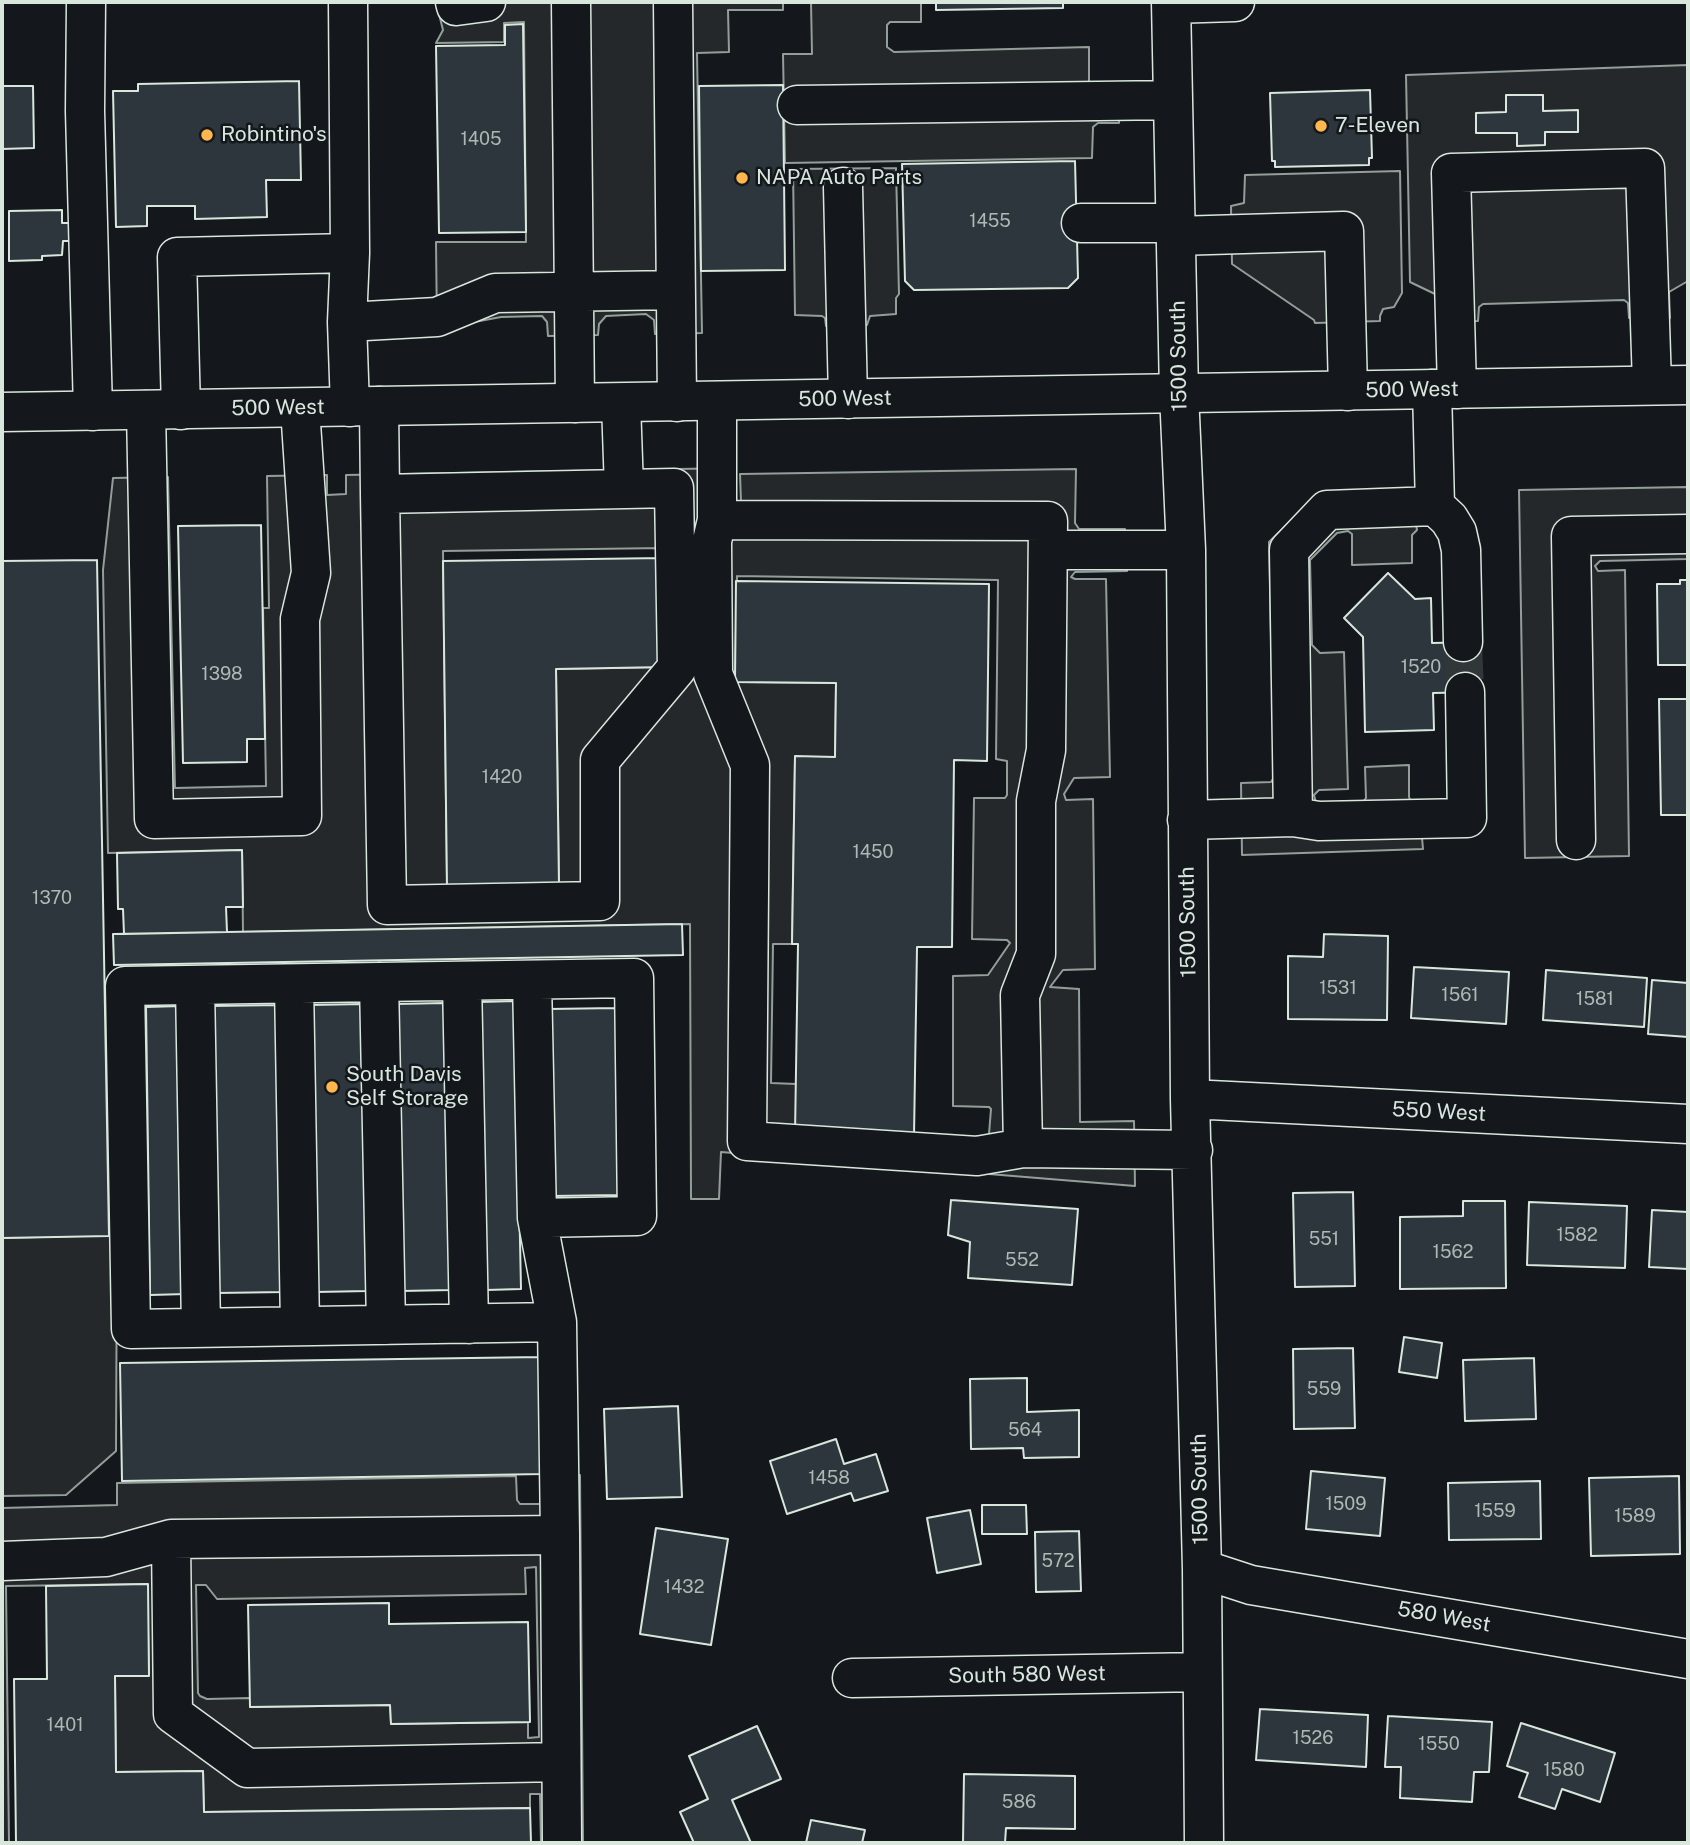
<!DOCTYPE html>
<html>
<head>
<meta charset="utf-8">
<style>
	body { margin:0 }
	#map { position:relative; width:1690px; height:1845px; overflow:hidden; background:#14181c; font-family:"Public Sans",sans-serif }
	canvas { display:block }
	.frame { position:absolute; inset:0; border:4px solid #d8e6dc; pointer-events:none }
</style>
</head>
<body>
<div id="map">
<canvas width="1690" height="1845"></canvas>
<div class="frame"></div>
</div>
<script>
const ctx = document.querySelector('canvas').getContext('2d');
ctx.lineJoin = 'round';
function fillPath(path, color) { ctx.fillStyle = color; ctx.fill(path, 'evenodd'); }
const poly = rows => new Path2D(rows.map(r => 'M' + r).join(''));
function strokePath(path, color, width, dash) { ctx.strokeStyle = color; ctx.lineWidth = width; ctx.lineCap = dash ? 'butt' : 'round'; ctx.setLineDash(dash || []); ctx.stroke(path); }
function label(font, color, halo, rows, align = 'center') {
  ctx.font = font + ' "Public Sans",sans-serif'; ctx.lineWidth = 5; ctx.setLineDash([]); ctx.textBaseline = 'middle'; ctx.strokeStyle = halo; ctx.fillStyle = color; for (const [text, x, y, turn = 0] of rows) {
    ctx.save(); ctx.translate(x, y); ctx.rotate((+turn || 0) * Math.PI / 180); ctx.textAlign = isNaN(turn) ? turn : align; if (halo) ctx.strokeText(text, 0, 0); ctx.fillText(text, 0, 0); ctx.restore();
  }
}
const parking = poly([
	[436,2,783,2,783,10,728,10,729,52,697,53,702,333,655,334,654,320,646,314,606,316,599,324,598,335,548,336,547,322,542,316,501,317,437,329,436,242,526,242,524,22,504,23,504,42,436,43,443,30,436,2],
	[811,2,921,2,921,22,890,22,887,25,887,47,894,52,1089,47,1089,83,1119,83,1119,123,1098,123,1093,127,1092,158,785,163,783,54,812,54,811,2],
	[1688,65,1688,281,1669,292,1670,318,1629,318,1628,303,1624,300,1483,304,1479,307,1478,321,1437,322,1437,295,1410,282,1406,75,1688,65],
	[896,168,899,294,896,298,896,314,870,316,867,325,826,326,825,318,822,316,795,315,793,169,896,168],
	[1400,171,1402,293,1394,307,1383,309,1380,316,1380,321,1315,323,1314,320,1232,264,1231,206,1244,203,1245,175,1400,171],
	[734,468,736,502,741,502,740,474,1076,469,1075,523,1079,529,1125,529,1127,571,1075,572,1071,577,1075,579,1106,579,1110,777,1074,778,1064,794,1066,800,1093,799,1095,969,1063,970,1050,987,1079,989,1080,1122,1134,1121,1135,1186,721,1152,719,1199,691,1199,690,924,243,932,242,850,108,853,103,570,113,478,168,477,175,788,266,786,263,608,269,608,267,476,327,475,327,495,346,494,346,475,734,468],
	[664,548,666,667,556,669,559,885,447,887,443,551,664,548],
	[737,576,998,580,996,759,1007,761,1007,795,1005,798,974,798,972,939,1007,940,1010,943,988,975,953,976,953,1106,989,1107,991,1109,989,1134,985,1142,796,1134,796,1084,771,1083,773,944,792,944,795,757,835,757,836,683,735,682,737,576],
	[1688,487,1688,559,1600,561,1595,566,1598,571,1625,570,1629,856,1525,858,1519,490,1688,487],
	[1410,489,1417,530,1412,535,1412,563,1352,565,1352,534,1348,531,1337,533,1310,560,1312,645,1320,653,1344,652,1348,789,1319,790,1314,795,1316,803,1362,803,1366,798,1365,767,1409,765,1409,797,1411,802,1419,803,1423,849,1242,855,1241,783,1271,782,1274,777,1269,542,1320,492,1410,489],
	[117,1235,116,1451,66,1495,2,1496,2,1238,117,1235],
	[580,1475,583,1843,541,1843,540,1794,530,1794,530,1808,204,1812,203,1771,116,1772,115,1676,149,1675,147,1584,6,1586,9,1843,2,1843,2,1508,117,1505,117,1483,516,1476,517,1500,520,1504,541,1504,544,1477,580,1475],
	[536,1567,539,1737,528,1738,528,1722,391,1724,390,1705,250,1707,250,1698,207,1699,200,1696,198,1693,196,1585,206,1585,217,1599,526,1594,525,1568,536,1567]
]);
fillPath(parking, '#24282b');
strokePath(parking, '#939e99', 2);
const building = poly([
	[936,2,1063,2,1063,8,936,10,936,2],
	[523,24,526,232,439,233,436,46,505,45,505,25,523,24],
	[299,81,301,180,266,180,267,217,195,219,195,206,147,206,147,226,116,227,113,91,138,91,138,84,299,81],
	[783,85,785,270,701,271,699,86,783,85],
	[2,86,33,86,34,148,2,149,2,86],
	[1370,90,1372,158,1369,158,1369,165,1275,167,1275,161,1272,161,1270,93,1370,90],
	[1506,95,1543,95,1543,111,1578,110,1578,132,1545,132,1545,145,1517,146,1517,133,1476,133,1476,113,1506,112,1506,95],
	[1075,161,1078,278,1068,288,914,290,905,281,902,164,1075,161],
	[62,210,62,223,76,223,76,241,63,241,62,255,42,256,42,260,9,261,9,211,62,210],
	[261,525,265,739,247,739,247,762,183,763,178,526,261,525],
	[664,558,666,667,556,669,559,886,447,887,443,561,664,558],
	[97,560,109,1236,2,1238,2,561,97,560],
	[1388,573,1415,599,1431,598,1432,643,1477,642,1478,692,1433,693,1434,730,1365,732,1363,637,1344,618,1388,573],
	[1680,580,1688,580,1688,665,1658,665,1657,584,1680,584,1680,580],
	[736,581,989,584,987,761,954,760,952,947,917,947,914,1136,795,1134,798,944,792,944,795,756,835,757,836,683,735,682,736,581],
	[1659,699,1688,699,1688,815,1661,815,1659,699],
	[242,850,243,907,226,907,227,932,124,934,123,909,118,909,117,853,242,850],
	[682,924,683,955,114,965,113,934,682,924],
	[1324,934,1388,936,1387,1020,1288,1019,1288,956,1323,957,1324,934],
	[1414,967,1509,972,1506,1024,1411,1018,1414,967],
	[1546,970,1647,978,1644,1027,1543,1020,1546,970],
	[1652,980,1688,983,1688,1037,1648,1034,1652,980],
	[515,1001,521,1289,486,1290,480,1002,515,1001],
	[446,1003,452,1290,401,1291,395,1004,446,1003],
	[363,1004,368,1291,316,1292,311,1005,363,1004],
	[280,1005,285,1292,216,1293,211,1006,280,1005],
	[181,1006,186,1294,150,1295,146,1007,181,1006],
	[617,1008,621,1195,552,1196,549,1009,617,1008],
	[1353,1192,1355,1286,1295,1287,1293,1193,1353,1192],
	[951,1200,1078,1209,1072,1285,968,1278,970,1242,948,1235,951,1200],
	[1463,1201,1505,1201,1506,1288,1400,1289,1400,1217,1463,1216,1463,1201],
	[1529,1202,1627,1206,1625,1268,1527,1265,1529,1202],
	[1652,1210,1688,1212,1688,1269,1649,1267,1652,1210],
	[1404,1337,1442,1343,1437,1378,1399,1372,1404,1337],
	[1353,1348,1355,1428,1294,1429,1293,1349,1353,1348],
	[541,1357,543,1474,122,1481,120,1363,541,1357],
	[1534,1358,1536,1419,1465,1421,1463,1360,1534,1358],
	[1027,1378,1027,1412,1079,1410,1079,1457,1024,1458,1023,1448,971,1449,970,1379,1027,1378],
	[678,1406,682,1497,607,1499,604,1409,678,1406],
	[836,1439,844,1464,876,1454,888,1491,854,1501,851,1493,787,1514,770,1461,836,1439],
	[1311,1471,1385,1478,1380,1536,1306,1529,1311,1471],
	[1679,1476,1680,1554,1591,1556,1589,1478,1679,1476],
	[1540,1481,1541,1539,1449,1540,1448,1483,1540,1481],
	[982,1505,1026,1505,1027,1534,982,1534,982,1505],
	[970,1510,981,1564,937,1573,927,1518,970,1510],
	[656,1528,728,1539,711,1645,640,1634,656,1528],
	[1079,1531,1081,1591,1036,1592,1035,1532,1079,1531],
	[148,1584,149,1676,115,1676,116,1772,203,1771,204,1812,530,1808,531,1843,16,1843,14,1679,47,1679,46,1586,148,1584],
	[389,1603,389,1624,528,1622,530,1722,391,1724,390,1705,250,1707,248,1605,389,1603],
	[1260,1709,1368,1715,1366,1767,1256,1760,1260,1709],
	[1388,1716,1492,1722,1489,1772,1474,1772,1472,1802,1400,1798,1401,1767,1385,1767,1388,1716],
	[1521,1723,1615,1753,1600,1802,1562,1789,1555,1809,1519,1797,1528,1773,1507,1766,1521,1723],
	[757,1726,781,1779,732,1800,751,1843,694,1843,680,1812,708,1799,689,1756,757,1726],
	[964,1774,1075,1776,1075,1829,1006,1828,1005,1843,963,1843,964,1774],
	[811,1820,865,1830,862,1843,806,1843,811,1820]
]);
fillPath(building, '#2c363c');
strokePath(building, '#d8e6dc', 2);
strokePath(poly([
	[1463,642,1465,692]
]), '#313739', 38, [38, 19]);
const minor = poly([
	[86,2,85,111,93,411],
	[348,2,350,253,347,322,350,407],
	[455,2,456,6,486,2],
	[571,2,575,403],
	[673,2,677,402],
	[1171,2,1179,393,1186,550,1190,1099,1202,1569,1204,1843],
	[1171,4,1235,2],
	[797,105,1173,100],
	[843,187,848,399],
	[1081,223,1176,223],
	[1176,236,1344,231,1348,391],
	[347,322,437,317,495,293,675,290],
	[1432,389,1435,506],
	[1457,389,1451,173,1645,168,1652,385],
	[717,401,717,520,1048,521,1046,750,1036,801,1036,954,1020,995,1023,1148,1193,1150],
	[621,403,624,489],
	[379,406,380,494,387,905,600,901,600,760,677,668,674,488,380,494],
	[146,410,154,819,302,816,300,619,311,573,300,408],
	[181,410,177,257,350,253],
	[717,520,712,541,713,674,750,765,747,1141,977,1156,1023,1148],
	[1049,550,1186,550],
	[1293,817,1289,550,1327,510,1435,506,1449,519,1457,532,1461,550,1463,642],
	[1187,820,1293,817,1319,821,1467,818,1465,692],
	[1576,840,1571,536,1688,534],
	[532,980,537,1218,557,1322,560,1535],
	[462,981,469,1324],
	[379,982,386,1325],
	[294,984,300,1326],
	[195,985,201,1328],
	[1190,1099,1688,1124],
	[537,1218,637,1216,634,978,125,986,131,1329,557,1322],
	[171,1539,173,1714,247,1768,561,1762],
	[2,1561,106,1557,171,1539,560,1535,562,1843],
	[1202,1569,1251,1585,1688,1659],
	[852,1678,1202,1672]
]);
const major = poly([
	[2,412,1688,385]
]);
strokePath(minor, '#d8e6dc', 41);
strokePath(major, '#d8e6dc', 41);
strokePath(minor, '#14181c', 38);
strokePath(major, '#14181c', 38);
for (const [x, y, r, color] of [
	[1321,126,7,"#ffb74d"],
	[207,135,7,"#ffb74d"],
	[742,178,7,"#ffb74d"],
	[332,1087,7,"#ffb74d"]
]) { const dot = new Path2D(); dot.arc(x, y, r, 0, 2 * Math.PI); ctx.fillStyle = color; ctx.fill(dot); strokePath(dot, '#14181c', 2.5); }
label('18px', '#adbab4', null, [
	["1405",481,139],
	["1455",990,221],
	["1520",1421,667],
	["1398",222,674],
	["1420",502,777],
	["1450",873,852],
	["1370",52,898],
	["1531",1338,988],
	["1561",1460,995],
	["1581",1595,999],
	["1582",1577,1235],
	["551",1324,1239],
	["1562",1453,1252],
	["552",1022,1260],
	["559",1324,1389],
	["564",1025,1430],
	["1458",829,1478],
	["1509",1346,1504],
	["1559",1495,1511],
	["1589",1635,1516],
	["572",1058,1561],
	["1432",684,1587],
	["1401",65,1725],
	["1526",1313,1738],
	["1550",1439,1744],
	["1580",1564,1770],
	["586",1019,1802]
]);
label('21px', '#d8e6dc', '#14181c', [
	["7-Eleven",1335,126],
	["Robintino's",221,135],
	["NAPA Auto Parts",756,178],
	["South Davis",346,1075],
	["Self Storage",346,1099]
], 'left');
label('21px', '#d8e6dc', '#14181c', [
	["1500 South",1179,356,-91],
	["500 West",1412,390,-1],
	["500 West",845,399,-1],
	["500 West",278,408,-1],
	["1500 South",1188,922,-91],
	["550 West",1439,1112,3],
	["1500 South",1200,1489,-91],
	["580 West",1444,1617,10],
	["South 580 West",1027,1675,-1]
]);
</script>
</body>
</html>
